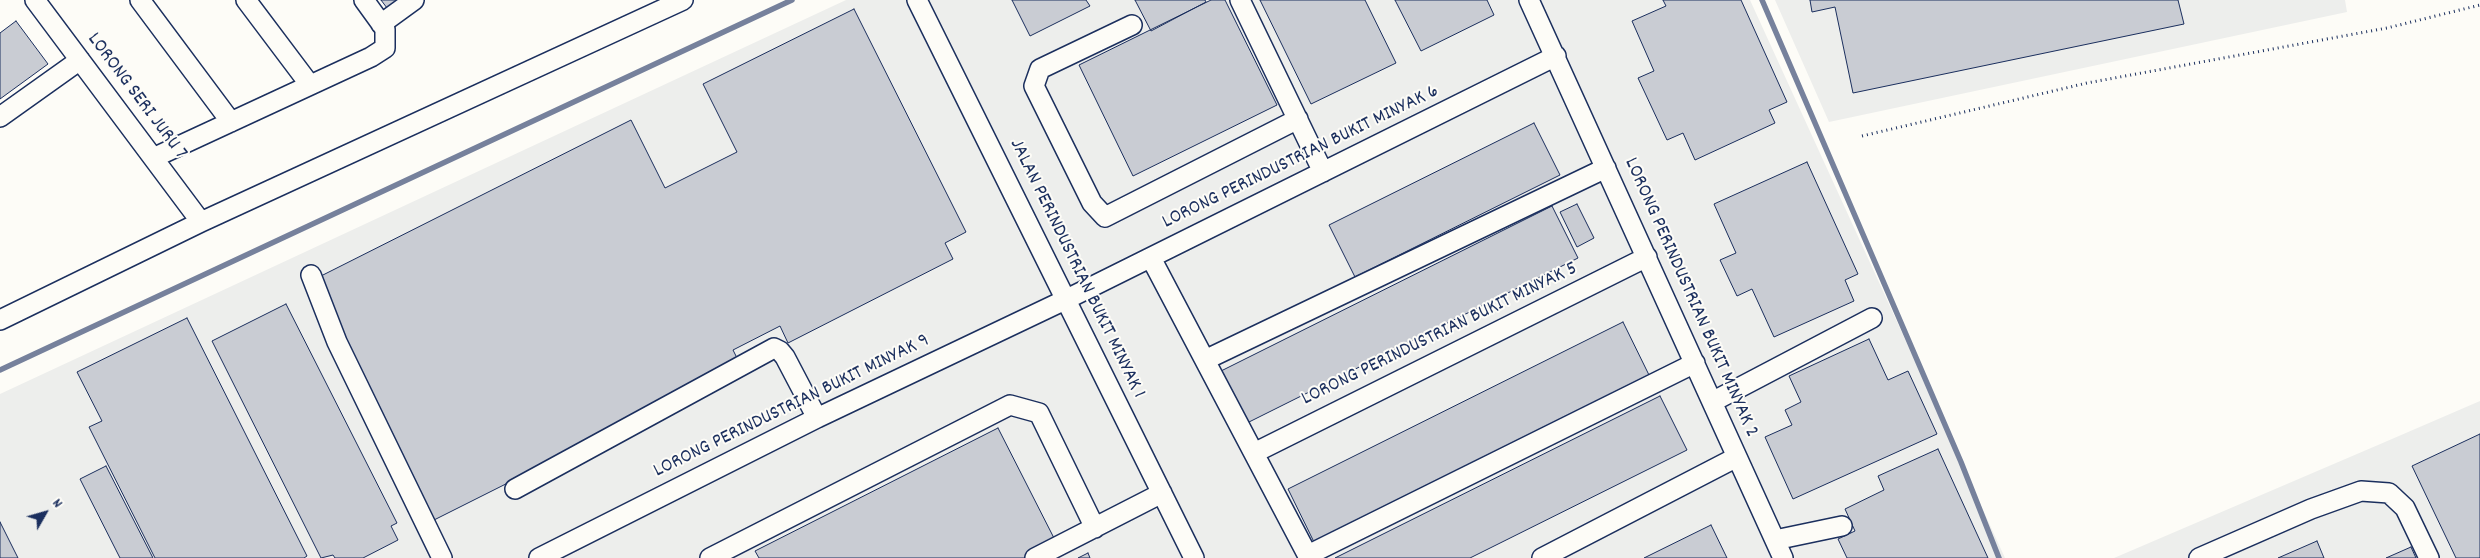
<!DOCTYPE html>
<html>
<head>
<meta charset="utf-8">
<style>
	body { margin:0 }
	#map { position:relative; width:2480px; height:558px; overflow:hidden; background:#fdfcf7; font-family:Dekko,sans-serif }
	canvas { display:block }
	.north { position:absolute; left:20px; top:488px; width:50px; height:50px; -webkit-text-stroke:4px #fdfcf7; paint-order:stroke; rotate:52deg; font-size:14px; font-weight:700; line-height:20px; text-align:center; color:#1b2f5e }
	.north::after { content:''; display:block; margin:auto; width:18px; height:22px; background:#1b2f5e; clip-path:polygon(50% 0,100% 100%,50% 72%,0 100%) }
</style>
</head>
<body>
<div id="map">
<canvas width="2480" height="558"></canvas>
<div class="north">N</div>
</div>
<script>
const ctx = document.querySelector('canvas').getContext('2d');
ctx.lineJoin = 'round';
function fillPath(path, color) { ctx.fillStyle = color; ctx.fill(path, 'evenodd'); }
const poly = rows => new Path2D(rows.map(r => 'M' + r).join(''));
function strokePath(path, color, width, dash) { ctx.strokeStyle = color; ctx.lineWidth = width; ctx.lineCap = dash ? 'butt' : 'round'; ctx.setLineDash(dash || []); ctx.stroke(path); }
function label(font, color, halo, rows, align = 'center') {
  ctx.font = font + ' Dekko,sans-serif'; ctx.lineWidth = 4; ctx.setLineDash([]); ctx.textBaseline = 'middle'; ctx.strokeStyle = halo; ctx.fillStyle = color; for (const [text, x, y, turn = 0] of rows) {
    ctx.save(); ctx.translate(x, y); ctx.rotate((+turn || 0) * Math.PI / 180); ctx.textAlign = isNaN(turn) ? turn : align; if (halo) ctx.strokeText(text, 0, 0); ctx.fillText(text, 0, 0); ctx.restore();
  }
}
fillPath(poly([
	[846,0,1750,0,2005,558,0,558,0,394],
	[1775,0,2345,0,2347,12,1829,122],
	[2480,401,2480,558,2114,558,2378,445]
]), '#edeeec');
strokePath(poly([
	[1762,0,1961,462,1999,558],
	[0,370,792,0]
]), '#76819c', 5.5);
const building = poly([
	[381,0,397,0,387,8,381,0],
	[1012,0,1086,0,1090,6,1030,36,1012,0],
	[1135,0,1205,0,1206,2,1151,31,1135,0],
	[1211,0,1225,0,1277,105,1133,176,1079,65,1211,0],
	[1260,0,1365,0,1396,63,1311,104,1260,0],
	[1395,0,1487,0,1494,15,1421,51,1395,0],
	[1663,0,1741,0,1787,102,1769,110,1775,123,1695,160,1683,133,1667,140,1638,78,1654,71,1632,21,1666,6,1663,0],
	[1810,0,2178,0,2184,24,1853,93,1835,7,1812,12,1810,0],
	[854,9,966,232,945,243,953,259,788,343,780,326,733,350,741,366,434,520,313,280,631,120,665,188,737,152,703,84,854,9],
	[16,21,48,64,0,99,0,33,16,21],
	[1534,123,1560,175,1355,277,1329,225,1534,123],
	[1807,162,1858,274,1845,280,1854,301,1774,337,1752,289,1737,296,1720,260,1736,253,1714,204,1807,162],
	[1577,204,1594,238,1577,247,1560,212,1577,204],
	[1552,206,1578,258,1245,424,1219,372,1552,206],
	[286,304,397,523,391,526,398,540,363,558,335,558,333,555,321,558,212,341,286,304],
	[187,318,307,556,304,558,155,558,89,427,102,421,77,372,187,318],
	[1623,322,1649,375,1314,542,1288,489,1623,322],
	[1869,339,1888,380,1908,371,1937,434,1793,499,1765,437,1792,425,1785,410,1801,402,1789,376,1869,339],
	[1660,396,1687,450,1470,558,1335,558,1660,396],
	[998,428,1057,544,1030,558,759,558,755,551,998,428],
	[2480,434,2480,558,2456,558,2412,466,2480,434],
	[1938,449,1988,558,1847,558,1838,539,1855,531,1845,509,1884,490,1878,476,1938,449],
	[106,466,153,558,120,558,80,479,106,466],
	[0,522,18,558,0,558,0,522],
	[1711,525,1727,558,1644,558,1711,525],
	[2317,541,2324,558,2278,558,2317,541],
	[2411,547,2416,558,2386,558,2411,547],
	[1088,553,1090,558,1078,558,1088,553]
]);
fillPath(building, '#c9ccd3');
strokePath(building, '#1b2f5e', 1);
const minor = poly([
	[35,0,201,222],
	[140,0,231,122],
	[246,0,310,85],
	[917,0,1194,558],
	[1240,0,1323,172],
	[1529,0,1783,558],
	[381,24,414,0],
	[1132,25,1040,69,1034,86,1092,203,1105,217,1298,119],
	[0,117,80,60],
	[153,158,371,57,385,48,385,29,364,0],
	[1151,258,1309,558],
	[311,275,337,342,442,558],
	[0,320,201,222,683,0],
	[1205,360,1606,168],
	[1712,402,1872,318],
	[1254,453,1647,257],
	[515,489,774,348,780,351,785,357,817,418],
	[1775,540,1842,526],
	[1308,555,1695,363],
	[539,558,817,418,1067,299,1556,56],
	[710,558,1010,405,1039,413,1095,528],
	[1035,558,1162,493],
	[1542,558,1737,457],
	[2199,558,2311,509,2361,491,2389,493,2405,508,2429,558]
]);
strokePath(minor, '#1b2f5e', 22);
strokePath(poly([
	[1862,136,2087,83,2387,28,2480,5]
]), '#1b2f5e', 3, [1, 4]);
strokePath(minor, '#fdfcf7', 19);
label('20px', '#1b2f5e', '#fdfcf7', [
	["LORONG SERI JURU 7",136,97,53],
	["LORONG PERINDUSTRIAN BUKIT MINYAK 6",1301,158,-26],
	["JALAN PERINDUSTRIAN BUKIT MINYAK 1",1076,269,64],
	["LORONG PERINDUSTRIAN BUKIT MINYAK 2",1690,298,66],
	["LORONG PERINDUSTRIAN BUKIT MINYAK 5",1440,335,-26],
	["LORONG PERINDUSTRIAN BUKIT MINYAK 9",792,407,-26]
]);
</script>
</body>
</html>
